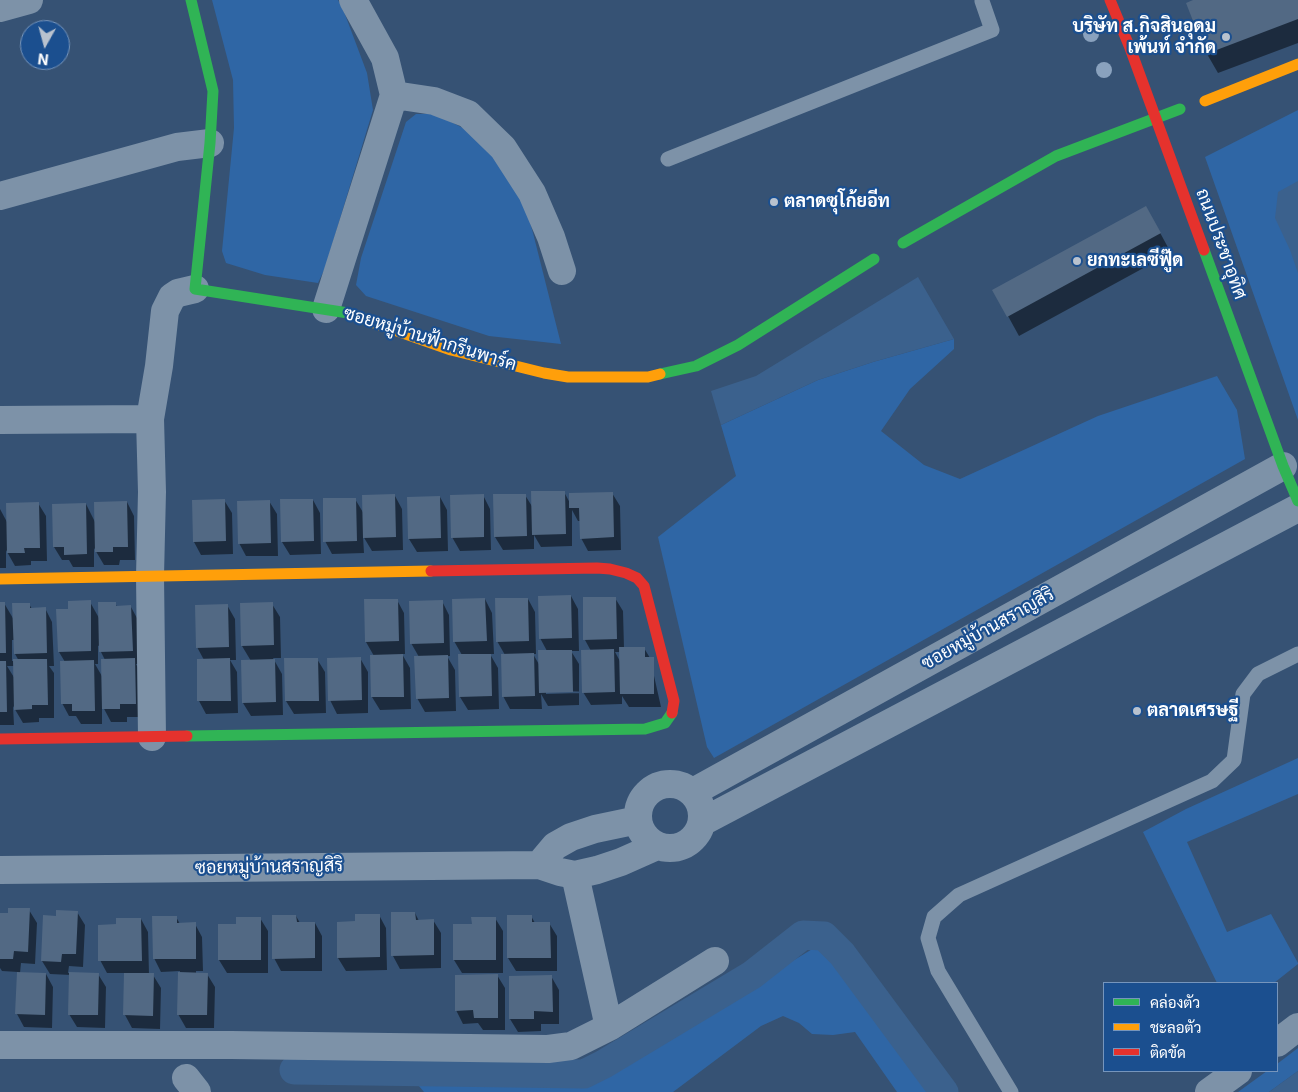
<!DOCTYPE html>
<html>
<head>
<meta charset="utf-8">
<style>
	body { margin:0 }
	#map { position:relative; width:1298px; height:1092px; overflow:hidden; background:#365274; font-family:Inter,Sarabun,sans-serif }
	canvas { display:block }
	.legend { position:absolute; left:1103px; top:982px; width:175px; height:90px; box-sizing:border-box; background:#1b4f8f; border:1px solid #7695bc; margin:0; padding:6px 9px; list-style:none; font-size:15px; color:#fff }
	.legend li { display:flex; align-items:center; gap:10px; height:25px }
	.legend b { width:25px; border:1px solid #7695bc }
	.north { position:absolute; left:20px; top:20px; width:50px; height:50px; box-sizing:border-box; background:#1b4f8f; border:1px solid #7695bc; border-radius:50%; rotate:187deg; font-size:14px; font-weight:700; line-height:20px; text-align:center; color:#fff }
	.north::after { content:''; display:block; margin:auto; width:18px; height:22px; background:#b9c2ce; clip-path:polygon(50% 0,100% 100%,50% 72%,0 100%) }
</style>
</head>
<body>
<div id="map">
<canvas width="1298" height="1092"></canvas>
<ul class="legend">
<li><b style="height:6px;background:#30b455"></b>คล่องตัว</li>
<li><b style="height:6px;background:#ff9f0a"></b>ชะลอตัว</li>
<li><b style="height:6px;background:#e5322d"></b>ติดขัด</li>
</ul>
<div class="north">N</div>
</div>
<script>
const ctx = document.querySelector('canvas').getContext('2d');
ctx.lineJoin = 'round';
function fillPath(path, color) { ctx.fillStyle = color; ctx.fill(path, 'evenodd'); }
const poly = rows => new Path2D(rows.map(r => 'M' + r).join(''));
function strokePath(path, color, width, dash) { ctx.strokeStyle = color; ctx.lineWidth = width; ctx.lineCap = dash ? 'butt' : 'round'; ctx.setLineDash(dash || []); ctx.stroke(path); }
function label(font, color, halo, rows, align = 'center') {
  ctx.font = font + ' Inter,Sarabun,sans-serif'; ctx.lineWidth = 4.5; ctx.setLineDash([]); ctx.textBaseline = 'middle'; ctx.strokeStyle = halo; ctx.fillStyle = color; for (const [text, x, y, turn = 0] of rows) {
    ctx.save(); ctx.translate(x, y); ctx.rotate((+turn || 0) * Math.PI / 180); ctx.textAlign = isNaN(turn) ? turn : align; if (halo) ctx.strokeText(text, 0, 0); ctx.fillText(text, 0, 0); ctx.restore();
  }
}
fillPath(poly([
	[212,0,338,0,343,9,367,73,373,110,325,268,318,283,265,275,226,263,222,251,234,128,233,80],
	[1298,110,1298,420,1205,157],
	[416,114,435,114,465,129,495,156,520,187,533,233,561,344,489,336,366,296,356,285,361,258,406,122],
	[954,339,954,349,910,389,881,431,924,465,960,479,1098,416,1217,376,1237,410,1245,459,714,758,707,747,658,537,736,476,721,425,818,380,873,362],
	[1298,758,1298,794,1187,842,1227,932,1271,914,1298,963,1298,964,1274,983,1217,983,1143,832,1186,809],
	[819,945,928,1092,897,1092,855,1032,833,1035,812,1034,799,1023,783,1016,761,1026,673,1092,424,1092,414,1080,447,1083,580,1083,648,1048],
	[1298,1048,1298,1071,1269,1092,1238,1092,1267,1071,1277,1071,1277,1064]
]), '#2f66a5');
fillPath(poly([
	[1298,181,1298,273,1290,250,1275,218,1278,192],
	[918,277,954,339,873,362,818,380,721,425,711,391,756,376],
	[1298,1071,1298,1092,1269,1092]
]), '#3b618d');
fillPath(poly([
	[1197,0,1298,0,1298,43,1218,73,1207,54],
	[1157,227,1171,253,1019,336,1008,316],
	[564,492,570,503,612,493,620,506,621,550,588,551,581,538,580,521,578,521,572,510,572,546,541,547,534,535,534,549,503,550,495,537,525,495,533,508],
	[483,495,490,509,491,550,460,551,452,537],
	[395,496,402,509,403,550,372,551,363,536,364,553,332,554,325,541,355,499,364,514],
	[440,497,447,510,448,551,417,552,409,539],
	[224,500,232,513,233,554,201,555,194,542],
	[313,500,320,513,321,554,290,555,282,542],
	[269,501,277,514,278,556,246,556,239,543],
	[127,502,134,516,135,560,120,560,119,565,104,565,94,548,94,567,73,567,69,560,62,560,54,547,86,504,95,522],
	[38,503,46,516,47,561,31,561,31,565,15,566,6,550,6,568,0,568,0,509,7,522],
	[571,596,578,609,579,651,571,651,579,664,579,705,548,706,541,694,542,709,510,709,503,696,505,655,497,641,528,599,535,612,536,654,533,654,540,666,547,651,540,638],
	[579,691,579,693,546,694,546,692],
	[615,598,623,611,624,648,644,648,650,658,661,707,629,707,622,696,622,704,591,705,583,692,591,651,585,640],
	[615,652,621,652,621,663],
	[485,599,492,613,494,654,490,654,498,668,499,709,468,710,460,697,459,655,462,655,454,641],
	[366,600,397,600,404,613,405,654,402,654,410,668,411,709,380,710,372,697,371,656,374,656,366,642],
	[442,601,449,615,450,656,447,656,455,670,456,711,425,712,417,698,419,657,411,643],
	[90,602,99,618,115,603,117,607,131,607,138,620,140,664,136,664,141,673,142,717,127,717,127,722,111,722,102,705,102,724,81,724,76,716,69,716,62,703,65,662,59,652,69,610],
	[100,645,101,652,105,660,103,678,95,664,98,664,98,646],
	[0,603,4,603,14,620,29,604,32,609,45,608,52,622,54,666,49,666,54,673,54,718,39,718,39,722,23,723,13,706,14,725,0,725],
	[12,640,14,640,15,654,19,661,12,661],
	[7,666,15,666,15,679],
	[272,604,280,617,281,658,273,658,282,674,283,715,251,716,243,703,251,661,242,646],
	[227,605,235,619,236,660,230,660,237,672,238,713,206,714,199,701,198,660,204,660,197,647],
	[360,658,368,672,368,713,337,714,330,700],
	[286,659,317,659,325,672,326,713,294,714,286,701],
	[29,910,37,923,35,964,21,963,20,973,46,974,53,987,52,1028,24,1027,17,1014,18,972,2,971,0,968,0,914,9,915],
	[77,912,85,925,83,967,69,966,68,973,98,974,106,987,105,1028,77,1027,69,1014,71,975,50,974,42,961,57,917],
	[415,913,419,921,433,920,441,933,441,968,400,969,393,956],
	[379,915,386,928,387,970,346,971,338,958,357,922],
	[296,916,300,923,315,923,322,936,322,971,281,971,274,958],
	[508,916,531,916,535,923,549,923,557,936,557,971,516,971,508,958],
	[176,917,180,924,195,924,202,937,203,971,196,971,196,974,207,974,215,987,214,1028,186,1028,178,1014,180,971,161,972,154,958],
	[260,918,268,931,268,973,227,973,219,960,219,925,237,925],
	[495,918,503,931,503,973,462,973,454,960,473,925],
	[141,919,148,932,149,975,153,975,161,988,160,1029,132,1028,125,1015,125,973,107,973,100,960,118,926],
	[497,975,505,988,505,1030,483,1030,478,1023,463,1024,456,1010],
	[551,976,559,990,559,1024,541,1024,541,1031,518,1032,510,1019]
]), '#0007');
strokePath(poly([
	[294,1070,584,1074,604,1064,752,975,803,935,824,936,842,954,944,1092]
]), '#3b618d', 29);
fillPath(poly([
	[1193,0,1298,0,1298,19,1206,54,1186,3],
	[1146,206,1161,233,1007,317,992,290],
	[531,491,565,491,566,534,532,535],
	[613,492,614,537,580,539,579,508,569,508,569,493],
	[395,494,396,537,363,538,362,495],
	[484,494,484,537,451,538,450,495],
	[493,494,526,494,527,536,494,537],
	[440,496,441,538,408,539,407,497],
	[323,498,356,498,357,541,323,542],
	[225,499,226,541,193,542,192,500],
	[280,499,313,499,314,541,281,542],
	[270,500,271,543,238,544,237,501],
	[127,501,128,547,113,547,113,552,95,552,94,502],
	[39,502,40,548,24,548,25,553,7,553,6,503],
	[86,503,87,554,64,555,64,547,53,547,52,504],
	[571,595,572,638,539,639,538,596],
	[583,597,616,597,617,639,583,640],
	[485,598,487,641,453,642,452,599],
	[495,598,528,598,529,641,496,642],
	[364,599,398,599,399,641,365,642],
	[91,600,91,651,58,652,56,609,68,609,68,601],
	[443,600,444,643,410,644,409,601],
	[0,602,5,602,6,653,0,653],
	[98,602,116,602,116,606,131,605,133,651,99,652],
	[273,602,274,645,241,646,240,603],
	[12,603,30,603,30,608,46,607,47,653,14,654],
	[228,604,229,647,196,648,195,605],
	[619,647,645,647,645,657,654,657,654,694,620,694],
	[614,649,615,692,582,693,581,650],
	[538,650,572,650,573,692,539,693],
	[534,653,535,696,502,697,501,654],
	[403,654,404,697,371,697,370,655],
	[458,654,491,654,492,696,459,697],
	[448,655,449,698,416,699,414,656],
	[361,657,362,700,328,701,327,658],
	[135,658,136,704,120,704,120,709,102,709,101,659],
	[230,658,231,701,197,701,197,659],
	[284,658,318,658,319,701,285,701],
	[13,659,47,659,48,705,32,705,32,709,14,710],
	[275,659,276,702,242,703,241,660],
	[94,660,95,711,72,711,72,704,61,704,60,661],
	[0,661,6,661,7,712,0,712],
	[8,908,30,908,28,952,14,951,13,959,0,959,0,913,8,913],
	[56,910,78,911,76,954,62,954,61,962,41,961,43,915,56,916],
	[391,912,415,912,416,920,434,919,434,955,391,956],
	[355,914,380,914,380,957,337,958,337,922,355,921],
	[272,915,296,915,297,922,315,922,315,958,272,959],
	[507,915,532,915,532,922,550,922,551,958,507,958],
	[152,916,177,916,177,923,196,922,196,959,153,959],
	[236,917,261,917,261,960,218,960,218,924,236,924],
	[471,917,496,917,496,960,453,960,453,924,472,924],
	[116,918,141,918,142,961,98,961,98,925,116,924],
	[17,972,46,973,45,1015,15,1014],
	[69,972,99,973,98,1015,68,1015],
	[178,972,208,973,207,1015,177,1015],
	[124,973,154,973,153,1016,123,1015],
	[498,974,498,1018,474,1018,473,1010,455,1011,455,975],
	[552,975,553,1012,534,1011,534,1019,509,1019,509,976]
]), '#526984');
strokePath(poly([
	[668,159,992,30,982,1],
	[1011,1092,938,971,928,938,934,917,959,895,1212,781,1234,760,1243,694,1258,674,1298,654]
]), '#7d92a8', 15);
strokePath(poly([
	[0,8,29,0],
	[394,95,434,101,468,114,503,148,532,193,551,237,562,271],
	[0,196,177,147,210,143],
	[326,309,394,95,385,58,353,0],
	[0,420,150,419],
	[152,737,150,576,152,492,150,419,159,366,165,311,172,297,178,293,195,289],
	'638 816a32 32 0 1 1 64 0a32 32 0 1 1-64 0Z',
	[693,792,1283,466],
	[702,822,1298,508],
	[539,865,555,846,571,837,595,829,638,820],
	[0,870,539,865,560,872,575,875,597,870,621,862,657,846],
	[575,875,609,1027],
	[1277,1043,1298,1027],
	[0,1045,231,1045,548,1049,571,1046,609,1027,715,961],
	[186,1078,197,1092],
	[1209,1092,1238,1071]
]), '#7d92a8', 28);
strokePath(poly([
	[191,0,213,91,210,143,195,289,348,313,366,320],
	[903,243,1056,156,1180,109],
	[1204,250,1283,466,1298,501],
	[660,374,696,366,738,345,874,259],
	[187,736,645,729,665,723,672,713]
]), '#30b455', 11);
strokePath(poly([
	[1205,101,1298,64],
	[366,320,451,350,544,373,568,377,648,377,660,374],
	[0,579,431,571]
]), '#ff9f0a', 11);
strokePath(poly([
	[1110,0,1130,48,1204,250],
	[431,571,597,568,610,569,626,573,637,578,644,586,674,701,672,713],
	[0,739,187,736]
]), '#e5322d', 11);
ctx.fillStyle = '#8aa2be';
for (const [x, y] of [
	[1091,34],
	[1104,70]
]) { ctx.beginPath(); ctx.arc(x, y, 8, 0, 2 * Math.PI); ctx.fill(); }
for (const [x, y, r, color] of [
	[1226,37,5,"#b9c2ce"],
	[774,202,5,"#b9c2ce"],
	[1077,261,5,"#b9c2ce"],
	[1137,711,5,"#b9c2ce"]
]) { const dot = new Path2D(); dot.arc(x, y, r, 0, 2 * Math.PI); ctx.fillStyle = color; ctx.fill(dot); strokePath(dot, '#1b4f8f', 2); }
label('bold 18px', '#fff', '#1b4f8f', [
	["บริษัท ส.กิจสินอุดม",1216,27,"right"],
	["เพ้นท์ จำกัด",1216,48,"right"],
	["ตลาดซุโก้ยอีท",784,202],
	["ยกทะเลซีฟู๊ด",1087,261],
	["ตลาดเศรษฐี",1147,711]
], 'left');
label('18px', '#fff', '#1b4f8f', [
	["ถนนประชาอุทิศ",1221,244,70],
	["ซอยหมู่บ้านฟ้ากรีนพาร์ค",430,339,17],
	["ซอยหมู่บ้านสราญสิริ",988,629,-29],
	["ซอยหมู่บ้านสราญสิริ",269,867,-1]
]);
</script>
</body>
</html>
